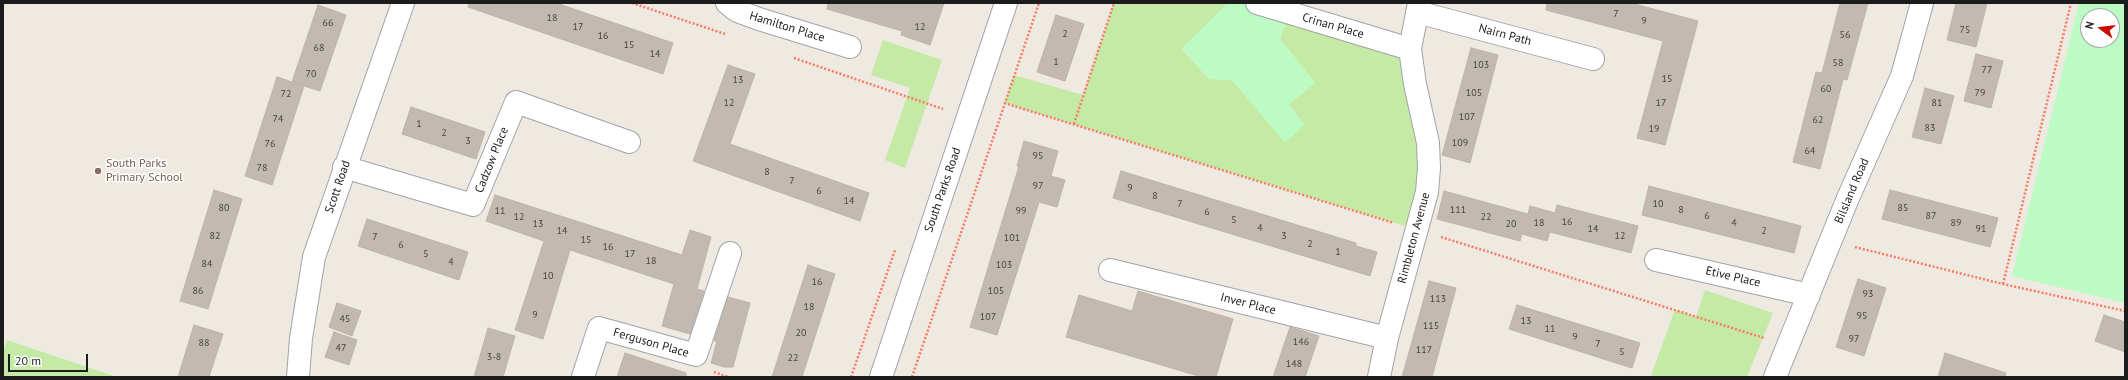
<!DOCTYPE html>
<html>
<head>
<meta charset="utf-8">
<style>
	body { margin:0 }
	#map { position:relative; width:2128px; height:380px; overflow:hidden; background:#eeeae1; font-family:"PT Sans",sans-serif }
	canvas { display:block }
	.frame { position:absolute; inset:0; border:4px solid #1c1c1c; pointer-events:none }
	.north { position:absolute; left:2080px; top:8px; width:40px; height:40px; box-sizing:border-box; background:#fff; border:1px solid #a4a4a4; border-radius:50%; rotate:285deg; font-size:11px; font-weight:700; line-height:16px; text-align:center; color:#1c1c1c }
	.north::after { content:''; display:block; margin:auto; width:14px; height:18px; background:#c80800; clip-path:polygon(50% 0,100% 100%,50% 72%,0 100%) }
	.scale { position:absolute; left:8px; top:354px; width:80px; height:18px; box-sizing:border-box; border:2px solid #1c1c1c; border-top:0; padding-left:5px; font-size:12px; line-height:14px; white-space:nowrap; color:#1c1c1c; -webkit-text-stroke:3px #fff; paint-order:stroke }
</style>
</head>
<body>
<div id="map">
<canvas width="2128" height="380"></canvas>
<div class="frame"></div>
<div class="north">N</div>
<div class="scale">20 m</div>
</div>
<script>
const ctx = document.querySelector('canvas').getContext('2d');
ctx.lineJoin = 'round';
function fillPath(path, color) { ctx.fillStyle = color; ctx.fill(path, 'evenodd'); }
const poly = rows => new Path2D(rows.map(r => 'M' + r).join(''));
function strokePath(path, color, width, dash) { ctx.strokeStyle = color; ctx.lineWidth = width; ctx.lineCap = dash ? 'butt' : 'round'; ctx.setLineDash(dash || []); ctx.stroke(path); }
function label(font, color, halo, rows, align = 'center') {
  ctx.font = font + ' "PT Sans",sans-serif'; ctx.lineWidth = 3; ctx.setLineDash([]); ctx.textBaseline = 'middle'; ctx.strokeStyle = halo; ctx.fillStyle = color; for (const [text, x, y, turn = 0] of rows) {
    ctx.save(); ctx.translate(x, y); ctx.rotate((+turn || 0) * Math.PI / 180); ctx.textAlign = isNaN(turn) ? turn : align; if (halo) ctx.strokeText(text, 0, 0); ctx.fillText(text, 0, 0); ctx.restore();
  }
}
fillPath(poly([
	[1114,3,1228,3,1182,49,1209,79,1232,80,1285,142,1304,125,1289,104,1315,83,1280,39,1289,14,1410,49,1428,143,1418,230,1004,103,1014,75,1083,95],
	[883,40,942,60,905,168,885,160,910,88,871,75],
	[1705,290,1773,313,1747,377,1651,376,1675,309,1696,317],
	[7,340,117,377,3,377,3,352]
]), '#c4eaa5');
fillPath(poly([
	[1228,3,1257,3,1289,14,1280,39,1315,83,1289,104,1304,125,1285,143,1232,80,1209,79,1182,48],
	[2079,3,2125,3,2125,303,2012,276],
	[2088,16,2112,16,2112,40,2088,40]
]), '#bcfbc3');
const building = poly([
	[469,3,556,3,673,43,663,74,468,7,469,3],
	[828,3,944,3,930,45,901,35,902,31,827,9,828,3],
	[1547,3,1631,3,1698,21,1665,145,1637,138,1663,41,1546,10,1547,3],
	[1840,3,1868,3,1847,80,1843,79,1820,169,1793,162,1816,72,1822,73,1840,3],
	[1956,3,1987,3,1976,47,1947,40,1956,3],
	[318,5,346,15,320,91,292,82,318,5],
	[1056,15,1084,24,1065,81,1037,72,1056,15],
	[1471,48,1498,55,1470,163,1442,155,1471,48],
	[1976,54,2003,61,1991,108,1964,101,1976,54],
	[728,65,755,74,730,144,869,193,860,221,693,161,728,65],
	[277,77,304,86,272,185,245,176,277,77],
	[1925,88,1954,96,1941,144,1912,137,1925,88],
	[411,107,485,132,476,159,402,134,411,107],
	[1024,141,1058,151,1051,176,1065,180,1057,207,1039,202,997,335,970,327,1019,166,1017,166,1024,141],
	[1121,171,1356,243,1356,246,1377,252,1370,276,1113,198,1121,171],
	[1649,186,1801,226,1794,253,1642,215,1649,186],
	[214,190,242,199,208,309,180,301,214,190],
	[1890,190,1998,218,1990,247,1882,219,1890,190],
	[1444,191,1528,214,1530,206,1555,213,1557,205,1638,226,1631,253,1550,232,1547,241,1522,234,1520,241,1437,219,1444,191],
	[495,195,682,255,690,230,711,237,697,289,704,291,690,334,662,326,674,284,570,250,543,339,515,330,544,241,486,221,495,195],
	[367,219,468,252,459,280,358,246,367,219],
	[808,265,835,274,802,377,772,377,808,265],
	[1858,279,1886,288,1864,356,1836,347,1858,279],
	[1429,281,1456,288,1432,377,1402,377,1429,281],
	[1138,291,1233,319,1216,377,1202,377,1066,337,1079,295,1132,311,1138,291],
	[728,297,750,303,733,367,724,367,711,363,717,341,714,341,728,297],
	[337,303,361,311,352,336,329,327,337,303],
	[1517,305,1640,343,1632,368,1509,329,1517,305],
	[2104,315,2125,322,2125,352,2095,341,2104,315],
	[194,325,223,334,209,377,178,377,194,325],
	[1290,327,1319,336,1305,377,1273,377,1290,327],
	[488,328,515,336,503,377,474,377,488,328],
	[334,332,357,340,349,365,325,357,334,332],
	[625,353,686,373,686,377,617,377,625,353],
	[1945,353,2006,373,2005,377,1938,377,1945,353]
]);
fillPath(building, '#c2bab1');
strokePath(building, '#c0b1a4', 1);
const minor = poly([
	[727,3,737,11,759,19,850,47],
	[1257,3,1410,49],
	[1417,12,1593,59],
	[344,167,473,205,516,102,629,142],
	[1656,260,1809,295],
	[1110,270,1387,338],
	[298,377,301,338,314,257,403,3],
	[583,377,599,328,696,355,730,253],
	[881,377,1006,3],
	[1379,377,1387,338,1427,192,1429,168,1428,143,1415,84,1410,49,1419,3],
	[1775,377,1848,198,1902,76,1922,3]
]);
strokePath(minor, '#a3a3a3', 24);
strokePath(poly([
	[632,3,725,34],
	[794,58,943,109],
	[1004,103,1394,223],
	[1074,124,1114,3],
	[1441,237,1764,338],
	[1855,247,2003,284,2125,311],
	[2003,284,2071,3],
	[714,372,728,377],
	[851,377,895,250],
	[912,377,1039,3]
]), '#fd7963', 2.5, [2, 2]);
strokePath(minor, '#fff', 22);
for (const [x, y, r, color] of [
	[98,171,4,"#8d6e63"]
]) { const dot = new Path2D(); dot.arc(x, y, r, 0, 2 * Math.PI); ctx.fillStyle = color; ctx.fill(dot); strokePath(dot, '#fff', 1.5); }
label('10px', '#464441', null, [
	["7",1616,14],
	["18",552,18],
	["9",1644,21],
	["66",328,23],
	["17",578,27],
	["12",920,27],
	["75",1965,30],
	["2",1065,34],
	["56",1845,35],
	["16",603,36],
	["15",629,45],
	["68",319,48],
	["14",655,54],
	["1",1056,62],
	["58",1838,63],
	["103",1481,65],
	["77",1987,70],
	["70",311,74],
	["15",1667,79],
	["13",738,80],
	["60",1826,89],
	["105",1474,93],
	["79",1980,93],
	["72",286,94],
	["12",729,103],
	["17",1661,103],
	["81",1937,103],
	["107",1467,117],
	["74",278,119],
	["62",1818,120],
	["1",419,124],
	["83",1930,128],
	["19",1654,129],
	["2",444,133],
	["3",468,141],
	["109",1460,143],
	["76",270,144],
	["64",1810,151],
	["95",1038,156],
	["78",262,168],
	["8",767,172],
	["7",792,181],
	["97",1038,186],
	["9",1130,188],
	["6",819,191],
	["8",1155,196],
	["14",849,201],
	["7",1180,204],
	["10",1658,204],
	["80",224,208],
	["85",1903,208],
	["111",1458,210],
	["8",1681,210],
	["11",500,211],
	["99",1021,211],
	["6",1207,212],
	["6",1707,216],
	["87",1931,216],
	["12",519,217],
	["22",1486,217],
	["5",1234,220],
	["16",1567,222],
	["18",1539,223],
	["4",1734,223],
	["89",1956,223],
	["13",538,224],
	["20",1511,224],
	["4",1260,228],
	["14",1593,229],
	["91",1981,229],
	["14",562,231],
	["2",1764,231],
	["82",215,236],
	["3",1284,236],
	["12",1620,236],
	["7",375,237],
	["101",1012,238],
	["15",586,240],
	["2",1310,244],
	["6",401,245],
	["16",608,247],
	["1",1338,252],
	["5",426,254],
	["17",630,254],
	["18",651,261],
	["4",451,262],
	["84",207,264],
	["103",1004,265],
	["10",548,276],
	["16",817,282],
	["86",198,291],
	["105",996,291],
	["93",1868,294],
	["113",1438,299],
	["18",809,307],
	["9",535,315],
	["95",1862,316],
	["107",988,317],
	["45",345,319],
	["13",1526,321],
	["115",1431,326],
	["11",1550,329],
	["20",801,333],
	["9",1575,337],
	["97",1854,339],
	["146",1301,342],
	["88",204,343],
	["7",1598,344],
	["47",341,348],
	["117",1424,350],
	["5",1622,352],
	["3-8",494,357],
	["22",793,358],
	["148",1294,364]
]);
label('12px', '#1c1c1c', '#fff', [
	["Crinan Place",1333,26,16],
	["Hamilton Place",787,27,17],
	["Nairn Path",1505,35,15],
	["Cadzow Place",492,160,-68],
	["Scott Road",338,187,-71],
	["South Parks Road",943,190,-71],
	["Bilsland Road",1852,191,-67],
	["Rimbleton Avenue",1414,238,-75],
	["Etive Place",1733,277,13],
	["Inver Place",1248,304,14],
	["Ferguson Place",651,343,16]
]);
label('12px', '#785e54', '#fff', [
	["South Parks",106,164],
	["Primary School",106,178]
], 'left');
</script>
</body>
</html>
